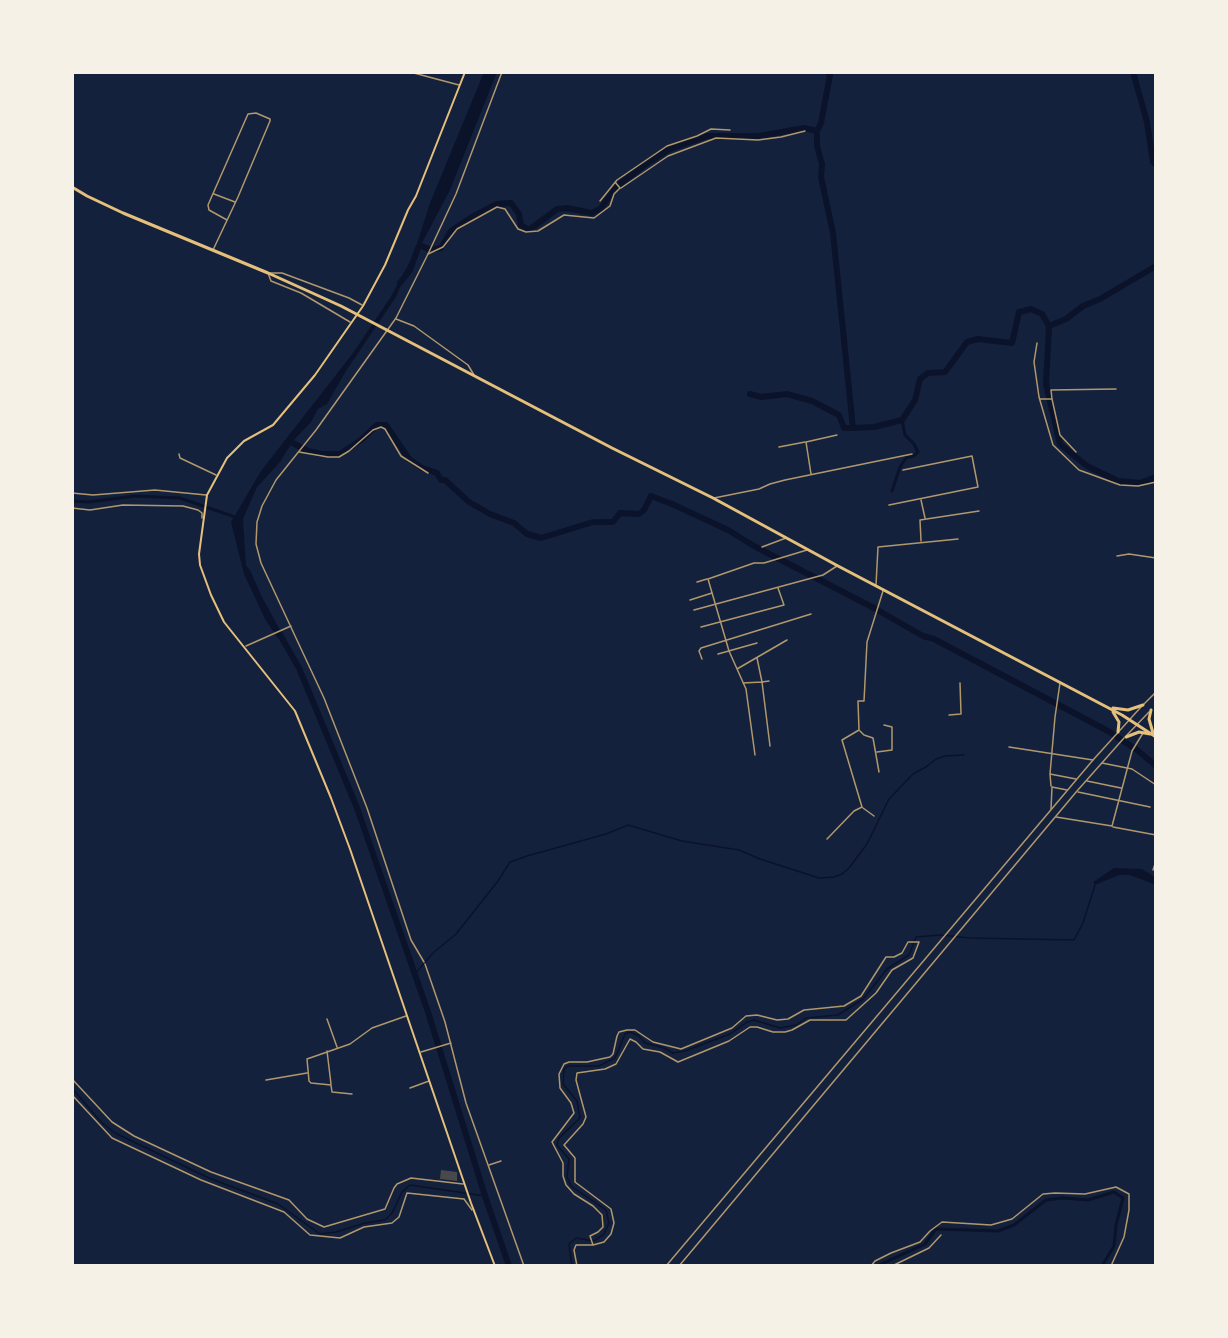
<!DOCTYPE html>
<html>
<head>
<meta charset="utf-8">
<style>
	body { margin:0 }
	#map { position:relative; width:1228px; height:1338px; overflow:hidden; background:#14213d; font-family:Helvetica,sans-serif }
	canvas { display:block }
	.frame { position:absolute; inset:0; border:74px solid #f6f1e7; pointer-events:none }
</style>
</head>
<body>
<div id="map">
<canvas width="1228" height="1338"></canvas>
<div class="frame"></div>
</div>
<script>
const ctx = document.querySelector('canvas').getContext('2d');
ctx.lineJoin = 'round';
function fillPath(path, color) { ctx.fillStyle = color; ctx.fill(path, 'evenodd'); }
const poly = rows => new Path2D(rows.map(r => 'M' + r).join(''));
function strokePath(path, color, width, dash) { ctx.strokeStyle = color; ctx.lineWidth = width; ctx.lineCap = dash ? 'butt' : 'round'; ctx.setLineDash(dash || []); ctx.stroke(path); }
fillPath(poly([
	[484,72,497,72,450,190,405,275,396,297,346,371,327,404,318,409,311,422,293,441,280,462,257,487,243,519,246,566,250,570,262,597,286,641,277,637,265,619,244,574,231,522,261,471,353,353,390,298,413,256,430,203],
	[1114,868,1142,869,1156,878,1156,885,1130,875,1119,875,1095,885,1093,882]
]), '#0b132b');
strokePath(poly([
	[415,974,433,953,456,934,498,881,510,862,527,856,606,834,628,825,682,841,739,850,760,859,819,878,834,877,842,874,849,868,867,844,889,799,913,774,926,767,936,759,945,756,964,755],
	[72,1088,101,1122,115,1133,209,1178,278,1204,320,1234,336,1232,365,1223,385,1220,392,1213,402,1192,410,1185,485,1196],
	[572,1266,569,1244,576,1238,594,1241,604,1234,609,1223,606,1210,571,1186,567,1177,569,1159,557,1145,559,1138,580,1118,577,1101,563,1084,564,1069,568,1066,599,1066,615,1058,625,1034,630,1032,639,1036,645,1043,664,1048,673,1053,685,1051,730,1034,747,1022,754,1020,780,1028,796,1025,806,1018,838,1015,863,999,887,969,909,955,916,937,940,935,970,938,1074,940,1083,923,1095,885]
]), '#0b132b', 1.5);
strokePath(poly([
	[892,491,900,467,906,458,914,456,918,452,914,444,905,435,902,420],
	[72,501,88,502,136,496,180,498,235,517],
	[877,1266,925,1244,936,1229,998,1231,1014,1225,1046,1200,1063,1198,1088,1200,1114,1192,1123,1198,1116,1225,1114,1246,1102,1266]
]), '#0b132b', 3);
strokePath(poly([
	[1133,72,1147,122,1153,162,1156,165],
	[817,131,817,146,822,164,821,177,833,233,853,428,874,427,902,420,915,400,920,379,928,373,945,372,967,342,978,339,1012,343,1019,312,1031,309,1042,314,1049,326],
	[420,245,430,250,441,248,451,231,472,217,497,204,511,203,519,214,521,225,529,230,557,209,567,208,592,213,601,208,617,186,646,164,670,149,707,136,759,136,804,128,817,131,821,123,830,75,828,72],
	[1156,266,1100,299,1083,306,1066,319,1049,326,1046,384,1060,444,1087,466,1118,481,1140,483,1156,477],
	[400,283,410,270,418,248],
	[750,394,761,397,787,394,812,401,839,415,844,428,853,428],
	[291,442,308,451,321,454,340,454,361,440,377,425,386,425,409,459,422,468,437,473,441,480,445,480,469,502,490,514,514,523,527,534,541,538,593,522,613,522,620,513,639,514,644,510,651,496,672,504,728,530,754,546,874,608,923,636,934,639,1108,731,1137,750,1156,766],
	[279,633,299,668,357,808,428,1012,485,1196,509,1266]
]), '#0b132b', 6);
fillPath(poly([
	[441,1170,457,1172,457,1181,440,1179]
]), '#48494c');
strokePath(poly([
	[410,72,459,85],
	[621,188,668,156,716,138,758,140,781,137,805,131],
	[214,194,235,202],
	[600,201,617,180,667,146,697,136,711,129,730,130],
	[213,250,238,197,270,121,270,119,256,113,248,114,208,205,209,210,227,220],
	[428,254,443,247,457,229,497,207,505,209,518,229,526,232,538,231,564,215,594,218,610,206,614,194,620,188,615,182],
	[396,319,414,326,468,365,474,375],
	[350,322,301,293,271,281,268,273,282,273,349,298,362,305],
	[1037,343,1034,362,1039,397,1053,445,1079,470,1120,485,1138,486,1156,482],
	[1040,399,1052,399,1051,390,1116,389],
	[1052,399,1060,435,1076,452],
	[779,447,805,442],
	[299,452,328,457,339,457,349,451,373,430,381,427,385,429,401,456,428,473],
	[179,454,180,458,216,475],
	[811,474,806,442,837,435],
	[72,493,93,495,155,490,206,495],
	[714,498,759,489,770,484,785,480,912,454],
	[921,500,925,518],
	[889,505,978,487,972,456,903,470],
	[72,508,90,510,123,505,183,506,198,510,202,513,202,518],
	[921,541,920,520,979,511],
	[762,547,786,538],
	[1117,556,1129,554,1156,558],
	[697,582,707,579],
	[876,585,878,547,958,539],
	[690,600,712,593],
	[694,610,823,575,837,566],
	[701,627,784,605,778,588],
	[246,646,291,626],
	[718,654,757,643],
	[757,658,762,682,769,681],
	[702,659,699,651,701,648,811,614],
	[737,669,787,640],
	[743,683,762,682,770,746],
	[1060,683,1055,717,1050,774,1076,779],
	[949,715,961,714,960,683],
	[860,731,864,735,873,738,879,772],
	[1009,747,1093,760],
	[877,752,892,750,892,727,884,725],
	[755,755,746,689,729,651,708,579,754,563,764,563,807,550],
	[1102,763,1132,769,1156,785],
	[1050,774,1051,786],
	[1087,781,1121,788],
	[1078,792,1150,807],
	[863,808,874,816],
	[1051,809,1052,787,1067,790],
	[1056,817,1112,826,1132,751,1143,733],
	[1113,827,1156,835],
	[827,839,854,811,862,807,842,740,859,730,858,701,864,701,867,642,883,591],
	[1153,870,1156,861],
	[327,1019,337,1047],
	[327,1051,331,1084],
	[421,1052,451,1043],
	[72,1079,112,1122,134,1136,211,1172,289,1200,307,1219,324,1227,385,1209,394,1188,397,1184,411,1178,463,1184],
	[266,1080,307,1073],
	[410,1088,429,1081],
	[352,1094,332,1092,331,1085,311,1083,309,1081,307,1059,350,1044,372,1028,406,1016],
	[72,1095,112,1138,201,1180,284,1212,310,1235,340,1238,364,1227,392,1223,399,1217,407,1193,464,1199,472,1210],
	[489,1165,501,1161],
	[577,1266,574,1250,576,1245,593,1245,604,1242,611,1234,614,1223,611,1209,575,1182,575,1158,564,1145,583,1124,586,1117,576,1080,577,1073,605,1069,616,1064,630,1039,636,1042,643,1049,660,1052,678,1062,729,1041,750,1027,757,1027,773,1032,785,1032,792,1030,810,1020,846,1020,876,993,892,970,913,958,919,942,908,942,902,953,894,957,886,957,861,996,844,1006,804,1010,788,1019,777,1020,757,1015,746,1016,732,1028,681,1049,653,1042,635,1030,627,1030,619,1032,617,1036,613,1054,610,1057,587,1062,569,1062,564,1064,559,1074,560,1088,571,1103,574,1113,552,1142,563,1163,563,1176,566,1185,574,1194,593,1206,602,1215,603,1227,598,1232,590,1236,593,1245],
	[871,1266,875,1261,891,1253,920,1242,930,1231,942,1222,991,1225,1012,1219,1043,1194,1055,1193,1085,1194,1116,1187,1129,1194,1129,1210,1124,1237,1111,1266],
	[892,1266,929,1248,941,1235]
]), '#b1986c', 1.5);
strokePath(poly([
	[1144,704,1156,692],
	[1127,735,1149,712],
	[424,962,411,940,367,808,324,698,261,563,256,544,257,522,262,506,276,480,316,430,396,318,428,254,456,194,502,72],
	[425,964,445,1022,466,1103,524,1266],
	[666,1266,1093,760,1141,707],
	[679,1266,1077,791,1124,738]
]), '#b1986c', 1.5);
strokePath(poly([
	[465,72,416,196,408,210,385,265,363,306,315,375,273,425,244,441,227,458,207,495,199,554,200,565,211,595,224,622,295,711,331,798,350,849,471,1203,495,1266]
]), '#e5c07b', 2);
strokePath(poly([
	[72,187,87,196,123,213,268,273,341,306,612,448,713,498,838,566,1122,715,1156,737],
	[1113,708,1128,710,1143,705],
	[1151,710,1149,719,1153,733],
	[1113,712,1119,722,1118,732],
	[1126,737,1139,732,1150,734]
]), '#e5c07b', 3);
</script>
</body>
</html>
